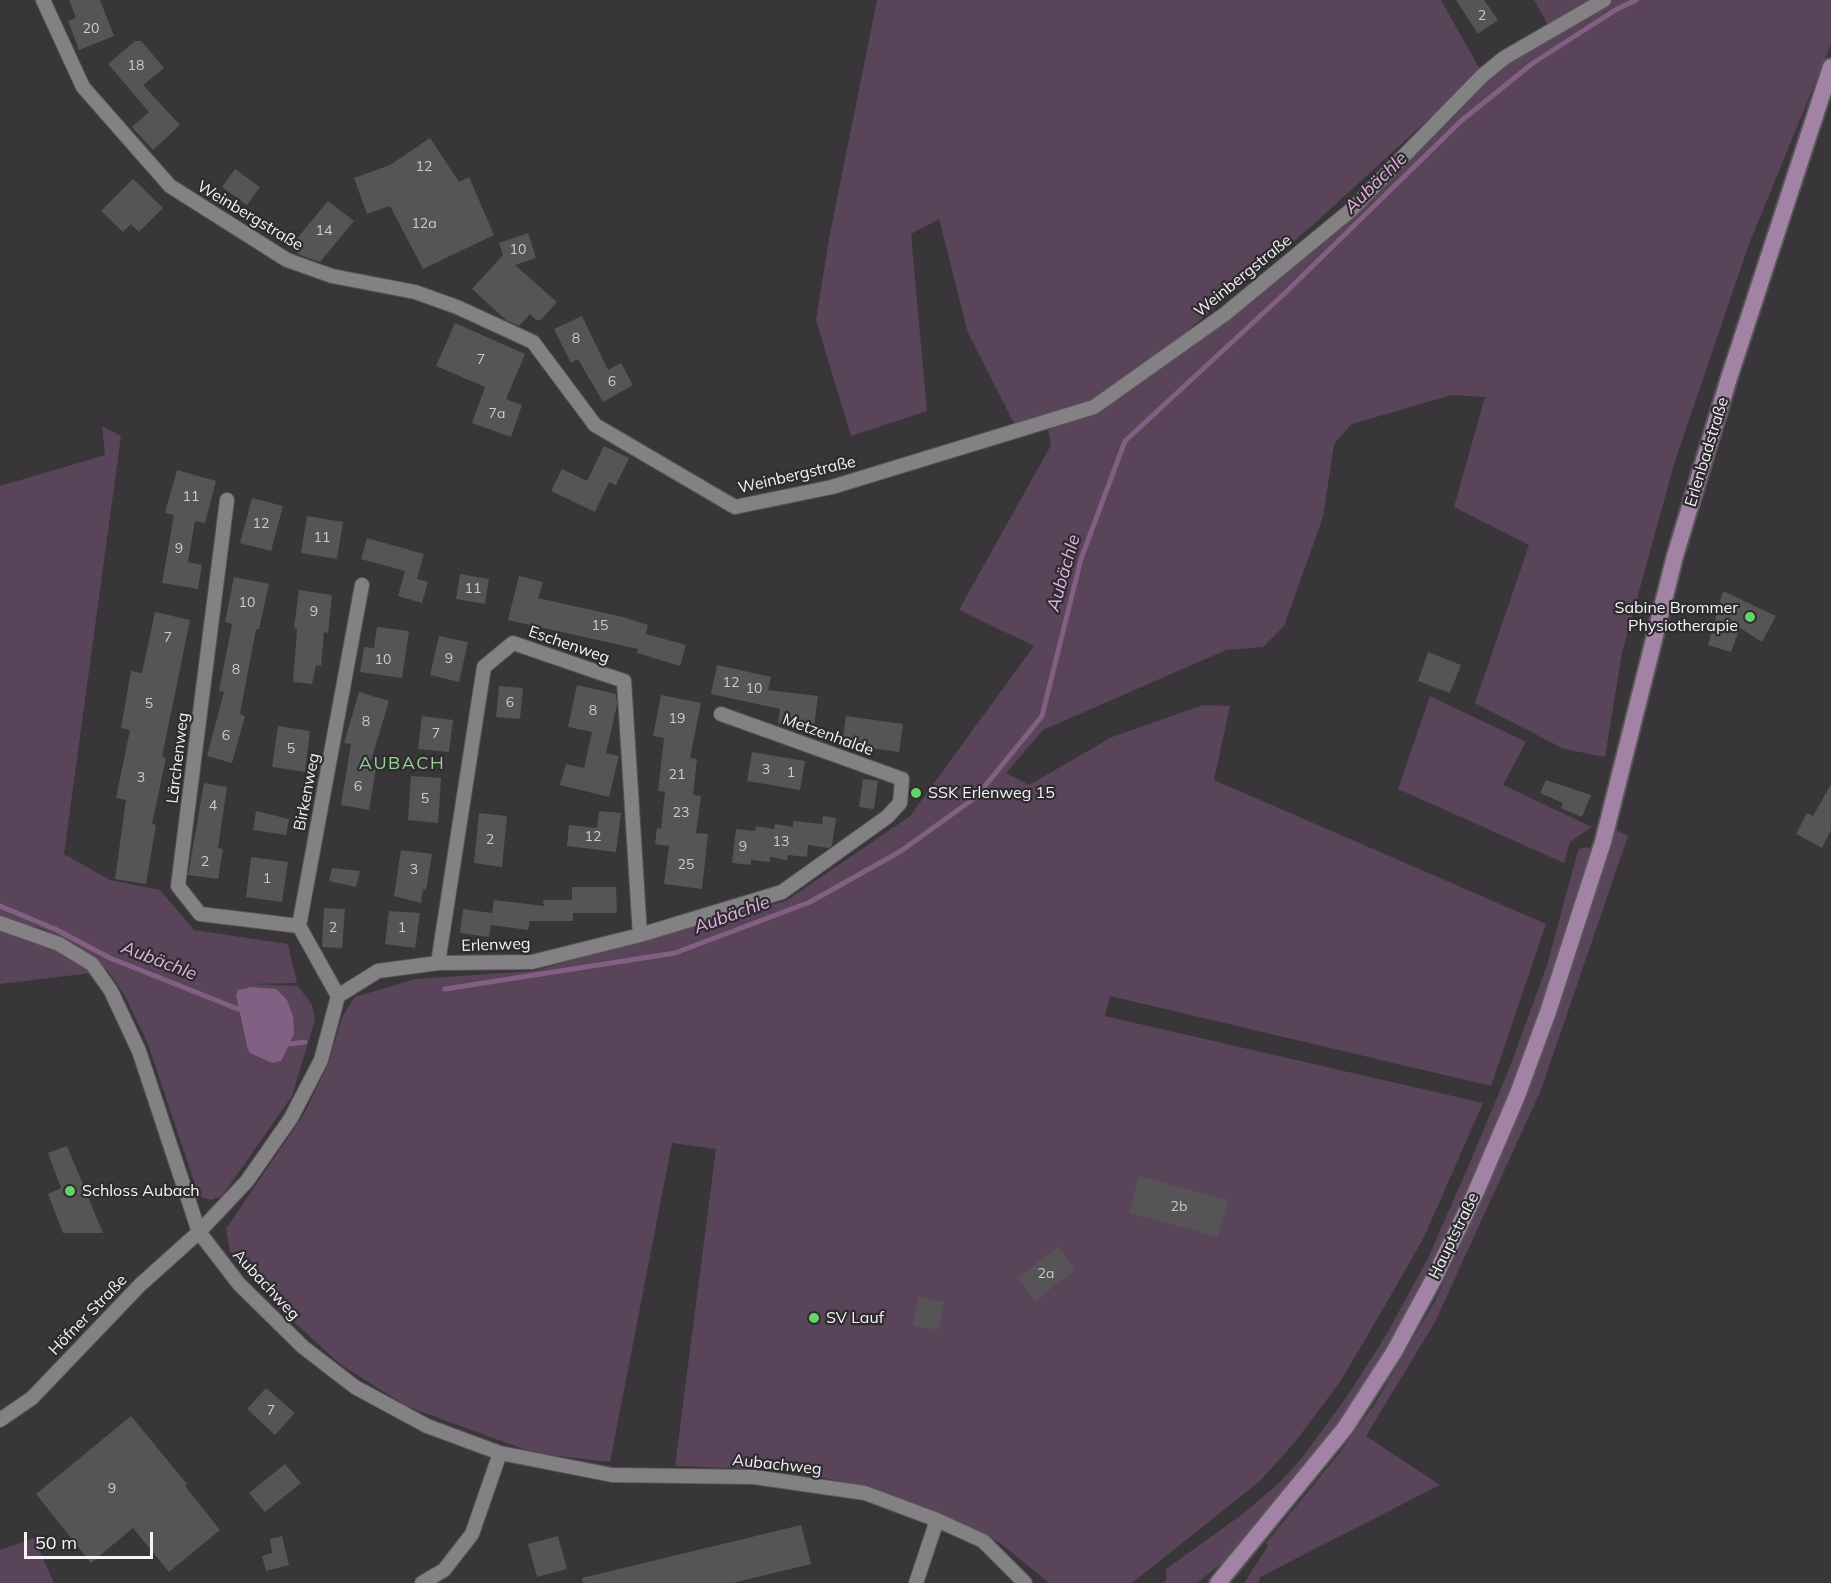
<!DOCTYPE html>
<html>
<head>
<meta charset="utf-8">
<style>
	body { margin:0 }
	#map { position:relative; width:1831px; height:1583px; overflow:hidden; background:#383638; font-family:Mulish,sans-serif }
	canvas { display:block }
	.scale { position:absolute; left:24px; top:1532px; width:129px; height:27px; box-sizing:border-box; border:3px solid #f5f3f5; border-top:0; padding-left:8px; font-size:18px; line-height:21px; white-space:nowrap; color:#f5f3f5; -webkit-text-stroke:4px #2e2c2e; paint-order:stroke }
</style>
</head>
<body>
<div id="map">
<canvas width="1831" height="1583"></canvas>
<div class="scale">50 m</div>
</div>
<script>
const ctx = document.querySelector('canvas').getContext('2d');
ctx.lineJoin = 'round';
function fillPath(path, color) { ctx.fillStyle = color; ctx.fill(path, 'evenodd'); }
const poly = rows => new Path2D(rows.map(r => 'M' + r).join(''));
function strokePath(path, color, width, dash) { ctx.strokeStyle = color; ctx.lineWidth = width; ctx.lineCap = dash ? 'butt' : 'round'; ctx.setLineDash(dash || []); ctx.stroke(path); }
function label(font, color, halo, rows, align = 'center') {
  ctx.font = font + ' Mulish,sans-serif'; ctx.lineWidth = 4.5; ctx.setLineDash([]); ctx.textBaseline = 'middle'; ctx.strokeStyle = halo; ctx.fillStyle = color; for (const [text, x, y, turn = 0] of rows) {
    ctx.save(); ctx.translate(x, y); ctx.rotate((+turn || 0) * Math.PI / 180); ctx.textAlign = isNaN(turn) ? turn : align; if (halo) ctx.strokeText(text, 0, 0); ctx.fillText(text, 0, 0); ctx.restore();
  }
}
fillPath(poly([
	[877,0,1441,0,1481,71,1315,223,1174,342,1096,399,1016,427,968,333,939,219,911,234,927,411,851,436,816,320,829,239],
	[1534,0,1595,0,1548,25],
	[1607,0,1831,0,1831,44,1749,244,1675,461,1622,653,1605,757,1564,749,1475,703,1529,545,1454,507,1485,397,1452,395,1352,424,1334,444,1323,517,1284,626,1263,647,1226,650,1043,730,1006,773,1029,785,1112,737,1203,705,1230,706,1214,780,1546,924,1491,1086,1110,996,1105,1016,1483,1103,1424,1237,1390,1297,1340,1382,1295,1442,1260,1481,1132,1583,1049,1583,1000,1543,941,1515,873,1488,815,1476,761,1469,675,1466,716,1149,672,1143,610,1462,534,1453,406,1406,340,1364,280,1309,238,1264,230,1251,226,1229,304,1114,329,1062,342,1017,355,997,415,979,533,971,786,901,910,816,1034,646,959,610,1051,445,1048,430,1109,404,1183,351,1487,80,1552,33],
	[102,426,121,436,64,854,110,880,160,890,194,930,288,944,297,983,250,984,298,986,312,1005,315,1020,292,1096,222,1196,211,1200,201,1197,195,1184,148,1044,124,994,107,970,75,944,43,929,0,917,0,486,105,455],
	[238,1007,272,1063,247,1047],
	[1430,696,1526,742,1503,785,1592,827,1570,842,1564,863,1398,789],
	[1616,830,1628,836,1541,1090,1435,1322,1366,1436,1440,1485,1260,1577,1259,1583,1244,1583,1268,1546,1266,1543,1340,1452,1376,1402,1435,1301,1499,1162,1535,1073,1563,997],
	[1587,847,1592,850,1578,897,1510,1091,1480,1165,1428,1275,1381,1361,1322,1446,1262,1521,1227,1559,1197,1583,1163,1583,1166,1581,1166,1569,1244,1513,1279,1483,1301,1459,1348,1395,1386,1335,1427,1260,1468,1167,1509,1069,1547,965,1576,858,1579,849],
	[0,928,51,947,79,961,91,973,0,984],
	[34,1538,54,1583,0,1583,0,1550]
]), '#59445a');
fillPath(poly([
	[251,987,276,989,287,1000,293,1016,294,1034,281,1061,272,1063,250,1053,247,1047,236,995,238,990]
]), '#826083');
strokePath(poly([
	[0,906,55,929,110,958,243,1011],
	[445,989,675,953,810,902,901,851,976,797,1042,716,1081,559,1125,441,1284,294,1461,121,1533,63,1617,9,1636,0],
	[285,1041,290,1044,305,1042]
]), '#826083', 5);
fillPath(poly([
	[69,0,100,0,114,36,79,50,68,21,76,18],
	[1456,0,1484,0,1498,20,1478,34],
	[135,41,141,41,164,68,143,85,180,125,153,150,132,127,149,112,108,64],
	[430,138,459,182,469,177,494,235,423,269,390,206,367,214,354,178,390,165],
	[235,169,260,187,247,205,222,187],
	[133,179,163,208,139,232,131,224,123,232,101,211],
	[328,201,354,221,320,262,300,255,290,247],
	[528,233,536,258,515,265,557,302,541,320,536,320,530,314,519,326,506,320,472,289,503,255,499,243],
	[582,316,608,370,621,363,633,385,603,402,578,359,571,363,554,329],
	[455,323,525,354,506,399,522,405,511,437,472,423,485,387,436,366],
	[604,446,629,458,616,485,609,482,595,512,551,491,562,469,587,481],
	[177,470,216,481,205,523,195,521,188,562,202,565,198,589,162,583,174,515,165,513],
	[252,498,283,506,271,551,240,543],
	[307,516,343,522,337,559,301,553],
	[367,538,424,554,417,579,428,582,422,603,398,596,405,571,361,559],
	[460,574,489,579,485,604,456,599],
	[519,576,543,582,538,598,623,617,648,625,646,634,686,645,680,666,637,653,638,649,508,620],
	[234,577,269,584,259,629,256,629,240,714,245,716,232,763,207,756,224,692,219,691,232,624,225,622],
	[299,590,332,595,328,633,324,632,321,666,316,665,312,684,293,682,297,629,294,628],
	[1723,591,1776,616,1762,642,1740,628,1731,652,1708,645],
	[155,612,190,620,162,757,166,758,152,824,156,825,146,884,115,879,126,800,116,798,130,730,121,728,131,671,142,673],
	[377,627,409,631,402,678,360,672,364,647,374,648],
	[439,636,468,642,459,682,430,675],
	[1428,652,1461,665,1450,693,1418,681],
	[717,665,771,677,768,690,818,696,814,727,778,723,780,709,711,694],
	[577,685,616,694,617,705,606,753,619,756,609,797,560,785,566,764,584,768,592,732,568,727],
	[499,686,523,688,520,719,496,717],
	[359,692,389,701,369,767,376,768,369,810,341,805,351,744,344,743],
	[661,695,701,703,690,758,697,759,693,795,701,796,696,833,708,834,702,889,664,884,669,846,655,844,657,828,661,829,665,792,658,791,664,738,653,736],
	[422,716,453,720,449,752,418,749],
	[846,716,903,724,899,752,842,744],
	[278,726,310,731,305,772,272,767],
	[752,752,805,761,800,790,747,781],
	[411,776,441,778,438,823,408,820],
	[863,779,878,781,874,809,859,807],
	[1546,780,1591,795,1582,817,1561,808,1563,803,1540,793],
	[204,783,227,787,218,848,223,849,218,879,188,875],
	[1831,784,1831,830,1822,848,1796,834,1807,813,1813,816],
	[256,811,289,819,286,835,253,830],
	[599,811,621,813,616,852,567,846,569,825,597,828],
	[479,813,507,816,502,867,474,863],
	[823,816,836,818,832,845,829,848,808,845,807,857,788,855,787,860,770,857,770,862,751,860,751,865,732,863,736,829,755,831,756,826,774,829,775,824,793,827,793,821,822,824],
	[401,850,432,854,426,890,423,889,421,903,394,896],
	[251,857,288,862,282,902,246,897],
	[332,868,360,871,356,887,329,881],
	[572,887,616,887,617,913,573,913,573,921,530,921,528,930,491,925,489,937,460,933,463,909,492,913,491,922,494,900,544,906,543,900,572,900],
	[324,908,345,909,342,948,322,947],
	[389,911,420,913,415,948,385,944],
	[67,1146,103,1233,63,1233,48,1194,61,1188,48,1153],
	[1139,1176,1228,1200,1218,1237,1129,1213],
	[1058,1247,1075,1270,1035,1301,1017,1278],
	[918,1297,944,1302,939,1330,913,1326],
	[266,1388,295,1413,275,1435,247,1409],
	[131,1416,187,1484,185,1486,220,1530,169,1572,133,1528,91,1563,36,1494],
	[285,1464,301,1483,265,1512,249,1493],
	[801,1525,811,1564,733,1583,583,1583,582,1578],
	[282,1536,289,1565,266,1571,262,1556,272,1553,270,1539],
	[558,1536,567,1569,537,1577,528,1544]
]), '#565456');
const minor = poly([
	[43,0,83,87,170,186,287,260,332,276,415,292,457,307,533,342,595,425,735,507,832,487,1094,407,1225,314,1351,210,1482,76,1504,58,1604,0],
	[227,500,178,886,200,914,299,926],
	[0,923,59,944,92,964,111,991,139,1051,199,1232,239,1284,303,1347,355,1387,427,1426,500,1453,612,1475,754,1477,865,1493,937,1520,983,1541,1025,1583],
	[438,963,484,667,513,643,624,681,640,935],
	[338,996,299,926,362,585],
	[0,1420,32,1398,140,1285,199,1232,247,1181,291,1118,321,1060,338,996,378,971,438,963,532,962,640,935,782,892,887,817,900,803,902,779,721,714],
	[422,1583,444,1570,472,1534,500,1453],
	[916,1583,937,1520]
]);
const secondary = poly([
	[1218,1583,1345,1428,1394,1352,1433,1280,1475,1194,1517,1096,1548,1012,1603,842,1675,556,1729,378,1831,67]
]);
strokePath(minor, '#575557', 16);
strokePath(secondary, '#575557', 20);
strokePath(minor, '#848184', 14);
strokePath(secondary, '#a383a5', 16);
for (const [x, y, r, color] of [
	[1750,617,6,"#62d469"],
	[916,793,6,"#62d469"],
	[70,1191,6,"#62d469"],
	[814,1318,6,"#62d469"]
]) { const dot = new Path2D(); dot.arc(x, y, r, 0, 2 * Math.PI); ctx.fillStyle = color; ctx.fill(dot); strokePath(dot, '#2e2c2e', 2); }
label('14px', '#cdcbcd', null, [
	["2",1482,16],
	["20",91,29],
	["18",136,66],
	["12",424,167],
	["12a",424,224],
	["14",324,231],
	["10",518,250],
	["8",576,339],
	["7",481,360],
	["6",612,382],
	["7a",497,414],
	["11",191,497],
	["12",261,524],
	["11",322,538],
	["9",179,549],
	["11",473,589],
	["10",247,603],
	["9",314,612],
	["15",600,626],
	["7",168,638],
	["9",449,659],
	["10",383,660],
	["8",236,670],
	["12",731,683],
	["10",754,689],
	["6",510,703],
	["5",149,704],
	["8",593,711],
	["19",677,719],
	["8",366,722],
	["7",436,734],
	["6",226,736],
	["5",291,749],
	["3",766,770],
	["1",791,773],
	["21",677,775],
	["3",141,778],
	["6",358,787],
	["5",425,799],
	["4",213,806],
	["23",681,813],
	["12",593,837],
	["2",490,840],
	["13",781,842],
	["9",743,847],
	["2",205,862],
	["25",686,865],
	["3",414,870],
	["1",267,879],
	["2",333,928],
	["1",402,928],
	["2b",1179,1207],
	["2a",1046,1274],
	["7",271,1411],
	["9",112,1489]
]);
label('16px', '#f5f3f5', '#2e2c2e', [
	["Weinbergstraße",250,216,31],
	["Weinbergstraße",1243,276,-39],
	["Erlenbadstraße",1707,452,-73],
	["Weinbergstraße",797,475,-13],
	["Eschenweg",569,645,19],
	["Metzenhalde",828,735,20],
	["Lärchenweg",178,758,-83],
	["Birkenweg",307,792,-79],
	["Erlenweg",496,945,-2],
	["Hauptstraße",1454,1236,-64],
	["Aubachweg",266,1285,47],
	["Höfner Straße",88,1315,-46],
	["Aubachweg",777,1465,6]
]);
label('16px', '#f5f3f5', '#2e2c2e', [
	["Sabine Brommer",1738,608,"right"],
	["Physiotherapie",1738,626,"right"],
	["SSK Erlenweg 15",928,793],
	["Schloss Aubach",82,1191],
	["SV Lauf",826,1318]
], 'left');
label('italic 18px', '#e6b0e9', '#2e2c2e', [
	["Aubächle",1376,183,-44],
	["Aubächle",1064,573,-74],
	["Aubächle",732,915,-20],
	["Aubächle",159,961,21]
]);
ctx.letterSpacing = '1.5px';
label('18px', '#96d096', '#2e2c2e', [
	["AUBACH",402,764]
]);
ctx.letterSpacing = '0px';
</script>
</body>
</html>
